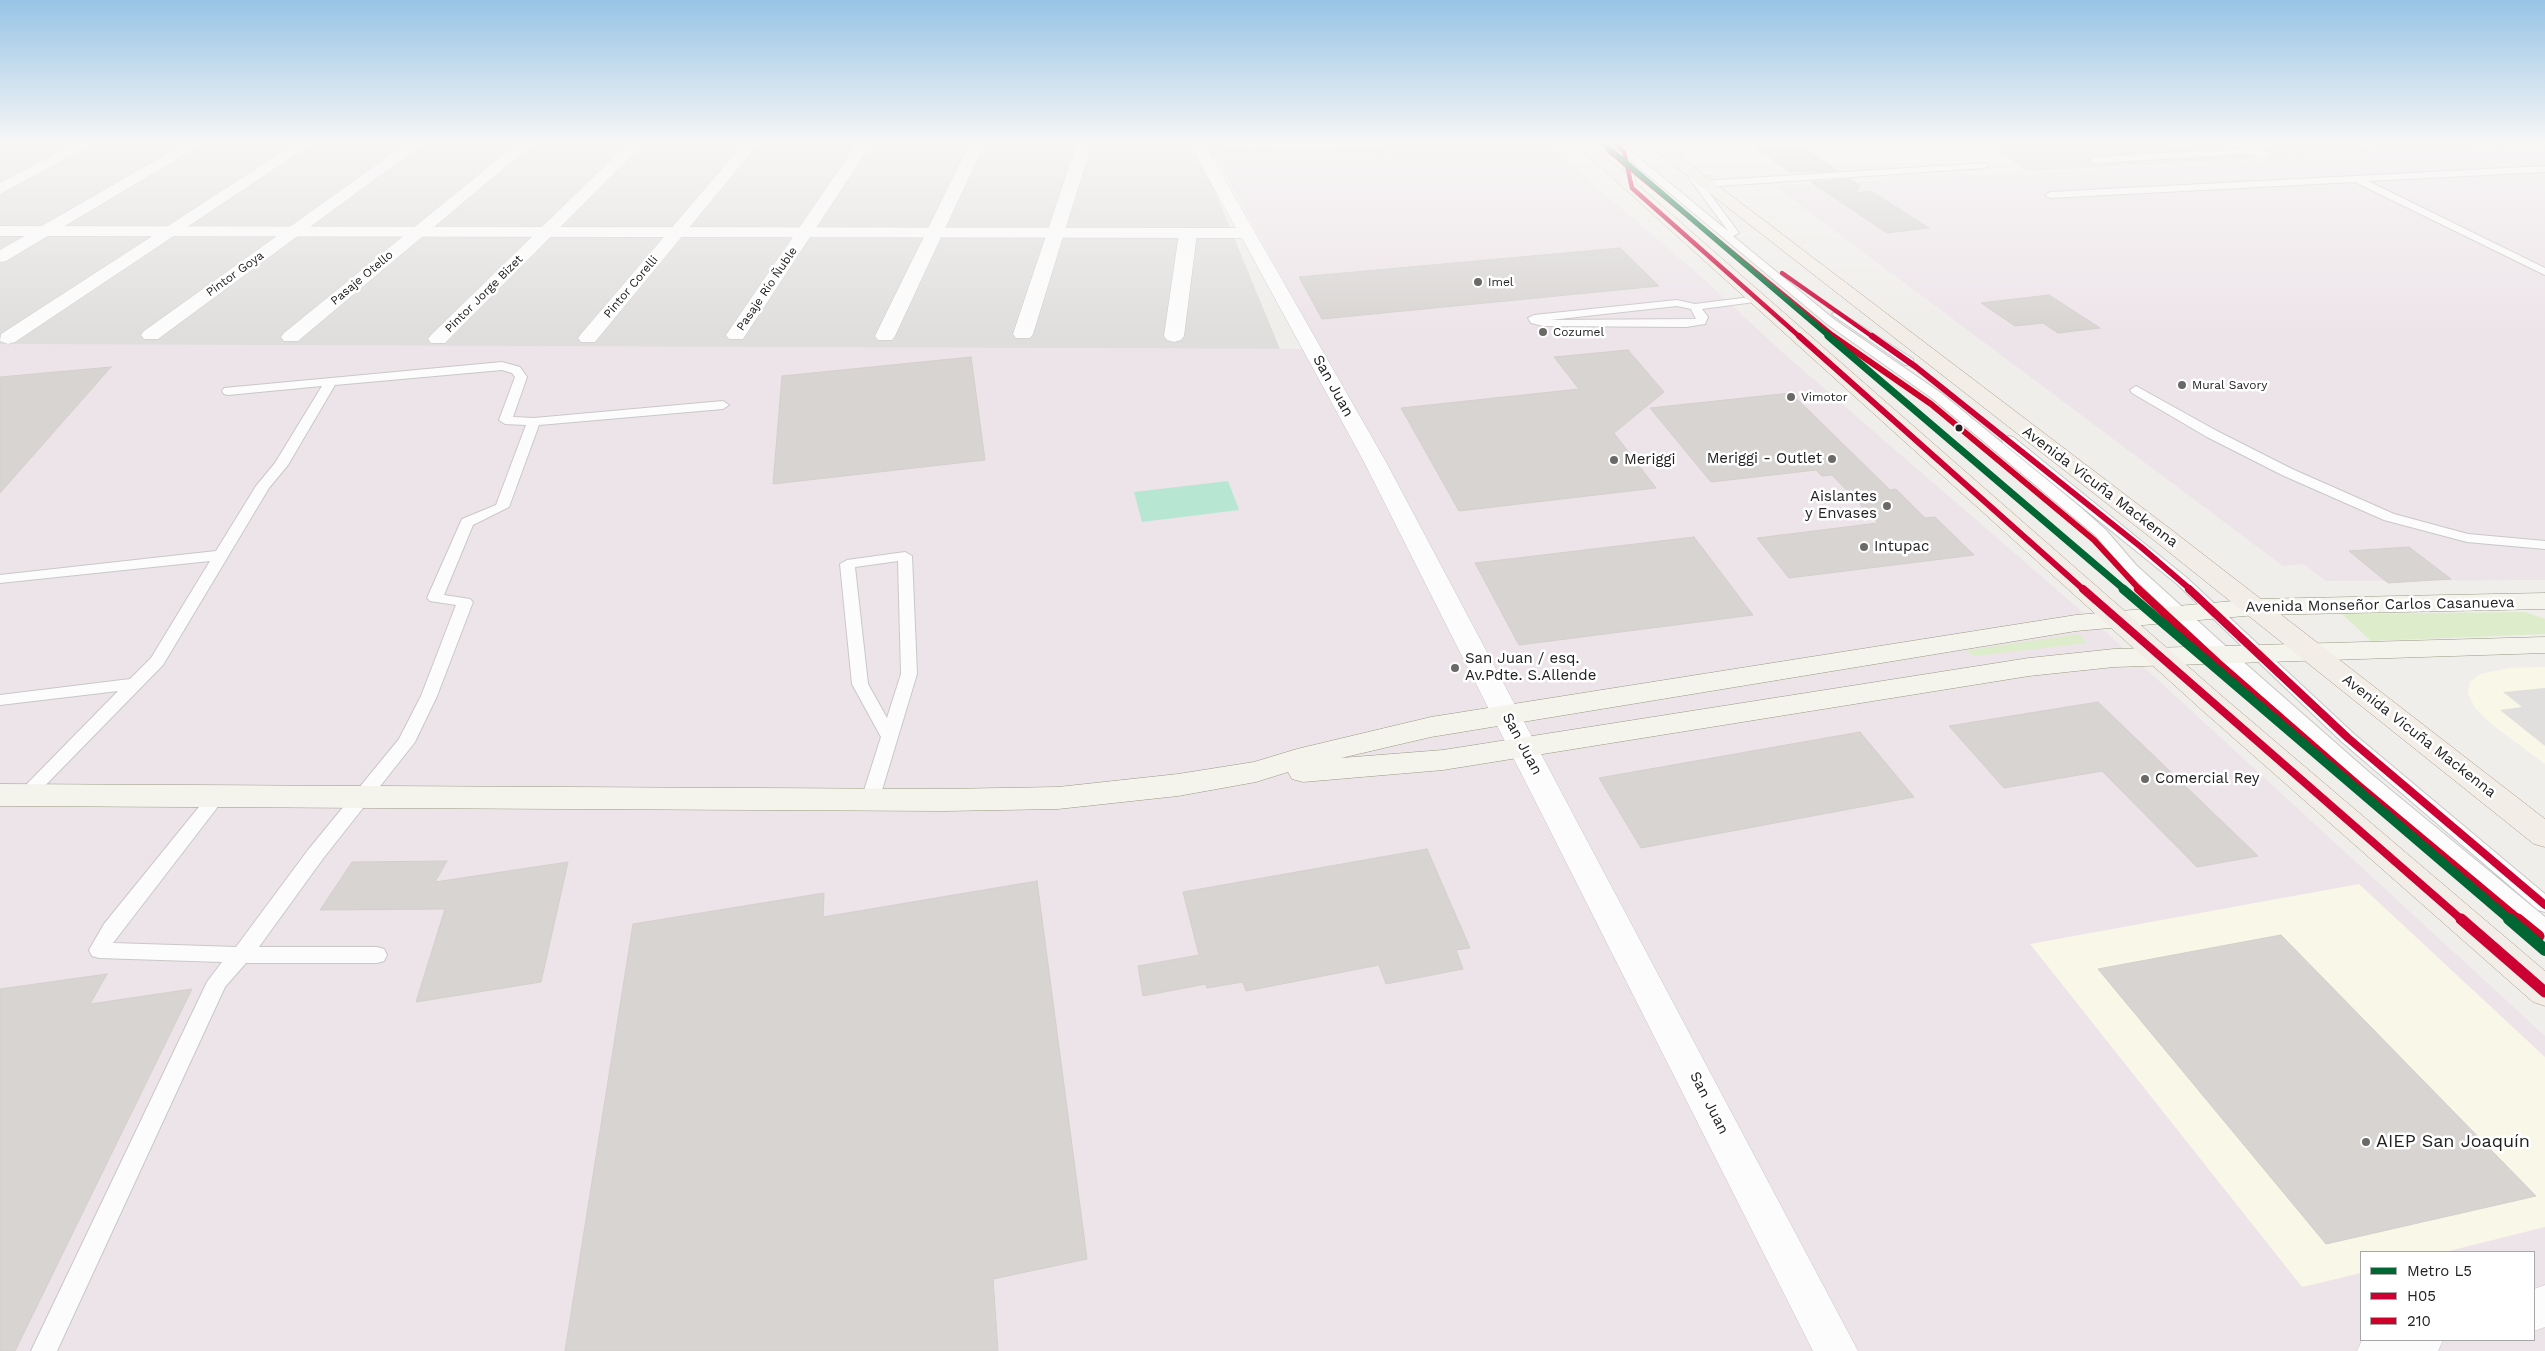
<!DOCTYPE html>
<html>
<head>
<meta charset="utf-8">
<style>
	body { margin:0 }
	#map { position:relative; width:2545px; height:1351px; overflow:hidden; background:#f0eeeb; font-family:"Work Sans",sans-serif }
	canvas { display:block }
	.legend { position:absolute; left:2360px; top:1251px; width:175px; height:90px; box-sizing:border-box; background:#fff; border:1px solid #a7a7a7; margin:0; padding:6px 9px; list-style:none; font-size:15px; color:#222 }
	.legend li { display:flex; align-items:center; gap:10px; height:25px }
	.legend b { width:25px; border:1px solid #a7a7a7 }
</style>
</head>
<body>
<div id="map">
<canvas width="2545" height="1351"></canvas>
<ul class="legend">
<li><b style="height:6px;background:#063"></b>Metro L5</li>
<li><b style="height:6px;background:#c03"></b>H05</li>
<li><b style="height:6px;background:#cc0028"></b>210</li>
</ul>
</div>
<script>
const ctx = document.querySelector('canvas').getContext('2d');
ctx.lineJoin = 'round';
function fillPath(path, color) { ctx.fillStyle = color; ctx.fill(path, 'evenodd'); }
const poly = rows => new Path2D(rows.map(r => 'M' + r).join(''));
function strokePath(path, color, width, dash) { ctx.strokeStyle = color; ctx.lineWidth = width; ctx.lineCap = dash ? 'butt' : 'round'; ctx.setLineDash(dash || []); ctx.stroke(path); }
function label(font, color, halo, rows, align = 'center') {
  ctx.font = font + ' "Work Sans",sans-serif'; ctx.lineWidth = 5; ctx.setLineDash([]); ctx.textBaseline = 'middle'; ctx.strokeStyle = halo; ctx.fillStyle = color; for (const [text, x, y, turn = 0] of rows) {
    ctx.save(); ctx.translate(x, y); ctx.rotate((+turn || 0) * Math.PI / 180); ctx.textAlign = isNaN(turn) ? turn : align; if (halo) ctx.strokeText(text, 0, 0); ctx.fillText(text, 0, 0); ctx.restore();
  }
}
fillPath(poly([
	[0,143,1548,143,1564,159,1200,155,1280,349,0,347],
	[1984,143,2545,143,2545,145,2028,171]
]), '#dfdedc');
fillPath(poly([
	[2545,145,2545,580,2326,581,2303,564,2283,566,1775,186],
	[1216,156,1564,159,1705,280,1782,352,2107,633,2545,1036,2545,1351,0,1351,0,344,1320,349],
	[2361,1252,2534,1252,2534,1340,2361,1340]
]), '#ede4e9');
fillPath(poly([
	[2545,667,2545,764,2490,723,2475,708,2468,693,2470,682,2480,674,2509,668],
	[2359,884,2545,1057,2545,1227,2445,1252,2361,1252,2361,1273,2302,1287,2030,944]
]), '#f8f7e8');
fillPath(poly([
	[2525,612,2545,619,2545,634,2371,641,2342,614],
	[2079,634,2087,643,1975,656,1967,652,1969,650]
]), '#ddeccb');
fillPath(poly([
	[1228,481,1239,510,1142,522,1134,492]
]), '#b7e6d2');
fillPath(poly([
	[2545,688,2545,746,2500,710,2522,707,2503,692]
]), '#e0dfde');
const building = poly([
	[1750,143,1799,143,1838,171,1789,172,1750,143],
	[1850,179,1860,186,1856,193,1871,191,1929,228,1887,233,1811,182,1850,179],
	[1620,248,1659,286,1322,319,1299,277,1620,248],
	[2049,295,2100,328,2058,333,2043,323,2015,326,1981,303,2049,295],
	[1628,350,1664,392,1614,433,1656,488,1459,511,1401,408,1579,389,1554,357,1628,350],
	[971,357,985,460,773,484,782,376,971,357],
	[111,367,0,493,0,377,111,367],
	[1791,393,1890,490,1896,489,1925,518,1935,517,1974,555,1789,578,1757,538,1878,523,1832,475,1822,476,1816,470,1711,482,1650,408,1791,393],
	[1694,537,1753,615,1519,645,1475,563,1694,537],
	[2409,547,2451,579,2388,583,2349,551,2409,547],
	[2098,702,2258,856,2197,867,2102,771,2004,788,1949,726,2098,702],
	[1860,732,1914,797,1641,848,1599,778,1860,732],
	[1427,849,1470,948,1456,950,1463,969,1386,984,1379,965,1246,991,1243,982,1207,988,1206,984,1143,996,1138,966,1199,955,1183,892,1427,849],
	[447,861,435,882,568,862,541,982,416,1002,445,909,320,910,352,862,447,861],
	[1037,881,1087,1259,993,1279,998,1351,565,1351,633,924,824,893,823,917,1037,881],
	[2281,935,2536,1196,2326,1244,2098,969,2281,935],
	[107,974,90,1004,192,989,15,1351,0,1351,0,989,107,974]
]);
fillPath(building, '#d7d4d2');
strokePath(building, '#d3d0cc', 1);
const service = poly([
	[1215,143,1386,143,1386,145,1382,148,1243,149,1215,143],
	[1611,143,1621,143,1728,231,1689,178,1691,176,1697,176,1701,181,1987,163,1987,167,1984,168,1705,187,1739,233,1733,236,1835,320,1941,393,2079,506,2106,530,2136,565,2231,651,2370,773,2545,917,2545,936,2538,933,2358,781,2219,659,2126,571,2096,536,1933,399,1827,324,1630,160,1637,188,1629,190,1620,152,1611,143],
	[2258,148,2262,151,2261,153,2095,163,2090,160,2095,157,2258,148],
	[2545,166,2545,172,2368,181,2545,268,2545,275,2355,182,2050,198,2045,195,2050,192,2545,166],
	[1758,296,1763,299,1762,301,1702,309,1708,317,1705,324,1686,327,1543,326,1531,323,1528,318,1534,315,1677,300,1695,304,1758,296],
	[1677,306,1691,309,1696,319,1550,320,1677,306],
	[1838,311,1913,359,1913,365,1905,365,1834,316,1832,314,1838,311],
	[502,362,520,367,527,377,513,417,534,418,723,401,729,405,723,409,539,425,509,507,473,525,444,595,470,599,473,602,437,696,415,742,322,860,259,947,377,947,384,949,387,955,384,961,377,963,246,963,225,987,57,1351,31,1351,207,982,222,962,99,958,92,956,89,950,104,924,211,792,217,790,223,792,226,796,223,800,113,943,236,947,308,850,399,739,421,696,456,605,430,601,427,598,462,519,496,505,526,425,505,424,499,420,515,377,512,373,502,370,335,385,288,465,269,488,163,665,32,799,26,801,20,799,17,795,20,791,118,691,0,705,0,695,130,679,151,658,210,561,0,583,0,575,216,551,256,486,275,463,322,386,228,395,224,394,222,391,224,388,502,362],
	[2136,386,2217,431,2292,469,2394,514,2468,534,2545,541,2545,549,2467,542,2384,520,2282,475,2207,437,2132,393,2130,390,2136,386],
	[2008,436,2013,437,2187,578,2354,734,2545,894,2545,912,2538,910,2342,742,2177,584,2003,443,2002,440,2008,436],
	[905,552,912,556,917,674,879,800,876,805,870,806,864,805,861,800,881,737,852,684,840,564,847,560,905,552],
	[898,561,901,674,887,718,868,684,855,567,898,561]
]);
const minor = poly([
	[75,143,94,143,0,194,0,183,75,143],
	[186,143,204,143,6,261,0,262,0,250,186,143],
	[296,143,313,143,15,342,8,344,0,341,1,334,296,143],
	[407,143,424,143,158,339,144,339,141,335,144,331,407,143],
	[518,143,534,143,298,341,284,341,281,337,284,333,518,143],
	[628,143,644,143,445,343,431,343,428,339,431,335,628,143],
	[744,143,759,143,595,342,581,342,578,338,581,334,744,143],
	[857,143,872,143,743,339,729,339,726,335,857,143],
	[970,143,985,143,895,336,892,340,878,340,875,336,970,143],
	[1077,143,1092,143,1033,334,1030,338,1016,338,1013,334,1077,143],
	[2235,143,2253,143,2272,155,2269,158,2259,158,2235,143],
	[2355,143,2374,143,2380,148,2372,153,2355,143],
	[1188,228,1194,229,1197,233,1184,336,1181,340,1174,342,1167,340,1164,336,1179,233,1182,229,1188,228],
	[2545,1285,2545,1327,2534,1331,2534,1289,2545,1285],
	[2362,1340,2443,1340,2438,1351,2357,1351,2362,1340]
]);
const tertiary = poly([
	[1189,143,1204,143,1386,462,1858,1351,1813,1351,1364,462,1242,238,0,236,0,226,1236,228,1189,143]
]);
const secondary = poly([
	[2545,593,2545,609,2256,615,2076,631,1431,737,1341,758,1443,750,2029,658,2114,649,2545,637,2545,653,2114,667,2029,676,1443,770,1303,782,1292,779,1288,772,1256,782,1178,796,1058,809,944,811,0,806,0,784,944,789,1058,787,1178,774,1254,762,1297,749,1431,717,2076,615,2256,599,2545,593]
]);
const primary = poly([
	[1574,143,1590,143,2223,697,2545,971,2545,1006,2533,1002,2203,711,1574,143],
	[1645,143,1662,143,2173,531,2545,819,2545,847,2534,844,2155,541,1645,143]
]);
strokePath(service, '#c9c8c7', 2);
strokePath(minor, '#c9c8c7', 1);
strokePath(tertiary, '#c9c8c7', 1);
strokePath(secondary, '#999a82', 1);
strokePath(primary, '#a79c86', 1);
fillPath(service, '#fdfcfc');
fillPath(minor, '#fdfcfc');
fillPath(tertiary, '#fdfcfc');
fillPath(secondary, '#f4f4ed');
fillPath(primary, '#f3ede7');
strokePath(poly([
	[1615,143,1624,152,1632,188,1800,337],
	[1782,273,1873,337]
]), '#c03', 4.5);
strokePath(poly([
	[1799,336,2084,590],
	[1872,336,1916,367,2141,547,2191,590]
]), '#c03', 6);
strokePath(poly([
	[2083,589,2462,920],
	[2189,589,2348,738,2545,905]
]), '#c03', 8);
strokePath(poly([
	[2461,919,2545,992]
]), '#c03', 11);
strokePath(poly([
	[1609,151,1835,337]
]), '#cc0028', 4.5);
strokePath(poly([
	[1833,336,1931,404,2094,540,2140,590]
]), '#cc0028', 6);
strokePath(poly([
	[2138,589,2218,663,2358,785,2520,920]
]), '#cc0028', 8);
strokePath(poly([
	[2518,919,2539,936]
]), '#cc0028', 11);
strokePath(poly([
	[1603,143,1830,337]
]), '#063', 5.5);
strokePath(poly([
	[1828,336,2125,590]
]), '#063', 7);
strokePath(poly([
	[2123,589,2510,920]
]), '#063', 9);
strokePath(poly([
	[2509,919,2545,950]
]), '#063', 12);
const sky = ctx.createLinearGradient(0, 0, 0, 332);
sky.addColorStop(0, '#97c4e6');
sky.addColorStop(0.43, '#f8f7f6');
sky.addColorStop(1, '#f8f7f600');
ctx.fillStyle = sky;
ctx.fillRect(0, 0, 2545, 332);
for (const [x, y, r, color] of [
	[1478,282,5,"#6a6968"],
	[1543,332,5,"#6a6968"],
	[2182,385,5,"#6a6968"],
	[1791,397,5,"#6a6968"],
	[1959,428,4.5,"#222"],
	[1832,459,5,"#6a6968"],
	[1614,460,5,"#6a6968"],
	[1887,506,5,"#6a6968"],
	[1864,547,5,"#6a6968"],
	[1455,668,5,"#6a6968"],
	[2145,779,5,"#6a6968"],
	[2366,1142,5,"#6a6968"]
]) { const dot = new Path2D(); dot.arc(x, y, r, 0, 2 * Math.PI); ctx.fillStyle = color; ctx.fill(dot); strokePath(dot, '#fff', 2); }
label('12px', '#222', '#fff', [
	["Pintor Goya",235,274,-36],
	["Pasaje Otello",362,278,-40],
	["Pintor Corelli",631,287,-50],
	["Pasaje Río Ñuble",767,289,-56],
	["Pintor Jorge Bizet",484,294,-45]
]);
label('12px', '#222', '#fff', [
	["Imel",1488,282],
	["Cozumel",1553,332],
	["Mural Savory",2192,385],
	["Vimotor",1801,397]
], 'left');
label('15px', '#222', '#fff', [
	["San Juan",1333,386,61],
	["Avenida Vicuña Mackenna",2100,487,37],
	["Avenida Monseñor Carlos Casanueva",2380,605,-1],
	["Avenida Vicuña Mackenna",2419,736,38],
	["San Juan",1522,744,62],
	["San Juan",1709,1103,63]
]);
label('15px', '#222', '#fff', [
	["Meriggi - Outlet",1822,459,"right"],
	["Meriggi",1624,460],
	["Aislantes",1877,497,"right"],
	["y Envases",1877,514,"right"],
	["Intupac",1874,547],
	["San Juan / esq.",1465,659],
	["Av.Pdte. S.Allende",1465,676],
	["Comercial Rey",2155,779]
], 'left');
label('18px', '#222', '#fff', [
	["AIEP San Joaquín",2376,1142]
], 'left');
</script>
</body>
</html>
